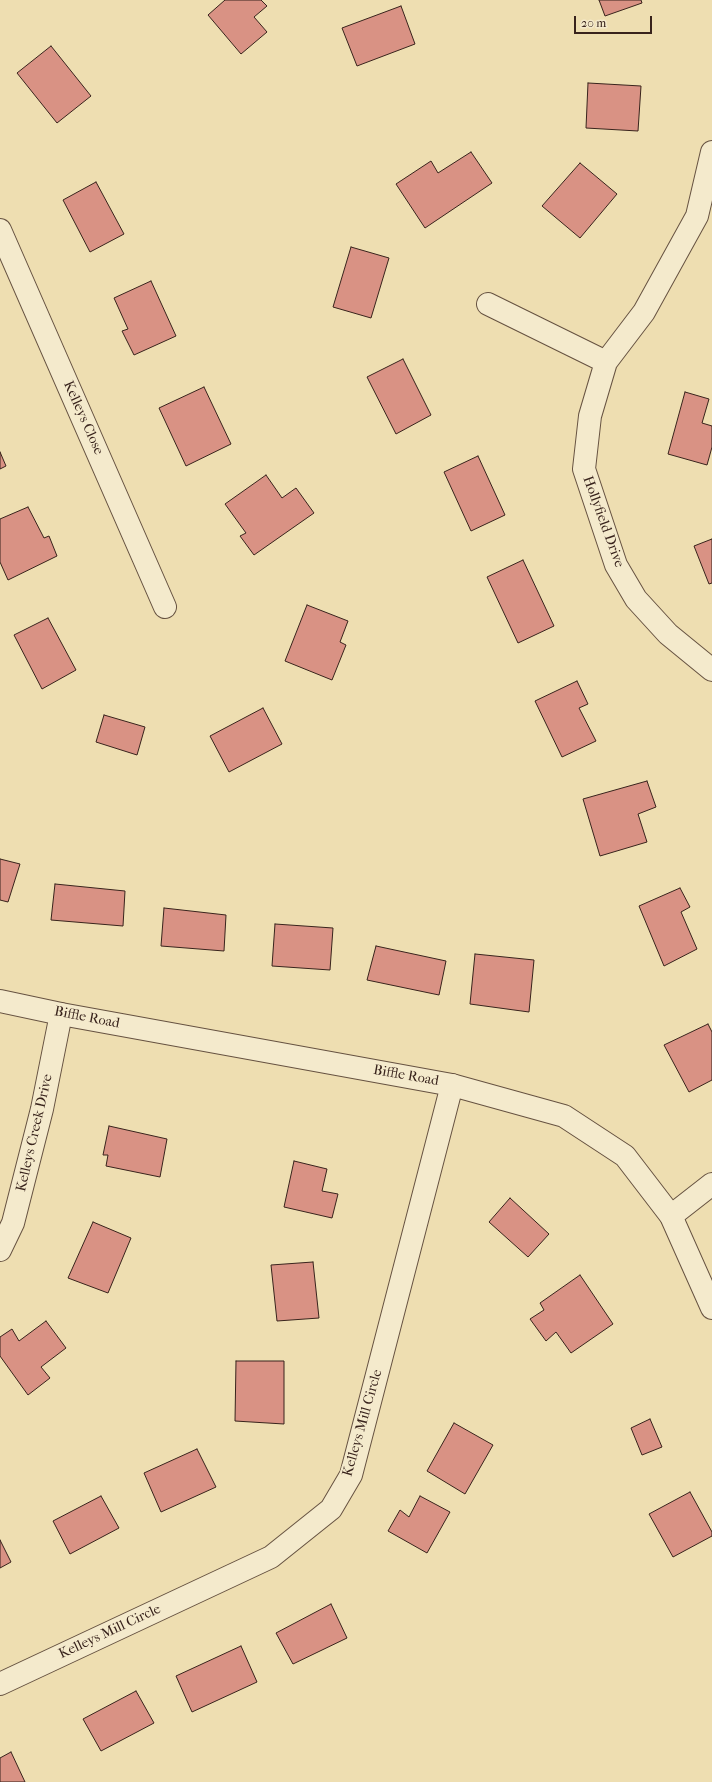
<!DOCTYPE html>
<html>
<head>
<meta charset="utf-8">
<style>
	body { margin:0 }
	#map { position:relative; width:712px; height:1782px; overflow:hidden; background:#eedeb1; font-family:"IM FELL French Canon",serif }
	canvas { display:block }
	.scale { position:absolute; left:574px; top:16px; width:78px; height:18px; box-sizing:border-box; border:2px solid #38231c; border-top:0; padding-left:5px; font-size:12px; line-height:14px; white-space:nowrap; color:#38231c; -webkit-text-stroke:3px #f4eacc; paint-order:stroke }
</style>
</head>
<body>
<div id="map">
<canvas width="712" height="1782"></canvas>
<div class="scale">20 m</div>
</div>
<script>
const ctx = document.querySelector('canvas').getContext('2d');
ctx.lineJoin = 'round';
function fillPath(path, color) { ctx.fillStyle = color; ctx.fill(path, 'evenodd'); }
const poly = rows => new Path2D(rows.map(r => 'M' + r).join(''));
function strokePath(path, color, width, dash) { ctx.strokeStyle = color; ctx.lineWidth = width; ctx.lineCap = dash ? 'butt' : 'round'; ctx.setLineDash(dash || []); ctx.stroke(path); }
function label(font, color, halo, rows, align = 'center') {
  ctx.font = font + ' "IM FELL French Canon",serif'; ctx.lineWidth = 4; ctx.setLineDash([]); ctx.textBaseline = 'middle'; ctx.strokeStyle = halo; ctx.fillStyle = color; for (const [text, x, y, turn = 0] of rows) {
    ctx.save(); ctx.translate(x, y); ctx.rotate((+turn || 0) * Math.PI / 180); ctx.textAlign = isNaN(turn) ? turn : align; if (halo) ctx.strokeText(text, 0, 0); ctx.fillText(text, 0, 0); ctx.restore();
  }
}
const building = poly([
	[225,0,261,0,267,6,254,17,267,32,241,54,208,15,225,0],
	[599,0,641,0,642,3,605,16,599,0],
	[401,6,415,44,357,66,342,28,401,6],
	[51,46,91,96,57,123,17,73,51,46],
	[588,83,641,86,638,131,586,128,588,83],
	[471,152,492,183,425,228,396,184,431,161,438,173,471,152],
	[580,163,617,194,580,238,542,206,580,163],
	[96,182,124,234,90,252,63,200,96,182],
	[351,247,389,258,371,318,333,307,351,247],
	[151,281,176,336,134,355,122,331,128,329,114,298,151,281],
	[403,359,431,415,396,434,367,377,403,359],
	[204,387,231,444,186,466,159,408,204,387],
	[685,392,709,399,702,423,712,426,712,447,707,465,668,454,685,392],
	[0,452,6,466,0,469,0,452],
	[478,456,505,515,471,531,444,472,478,456],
	[266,475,282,498,296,488,314,513,254,555,240,536,246,533,225,504,266,475],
	[28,507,44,538,49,536,57,556,8,580,0,562,0,519,28,507],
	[712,539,712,583,709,584,694,546,712,539],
	[523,560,554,626,518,643,487,577,523,560],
	[307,605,348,621,340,642,346,645,332,680,285,661,307,605],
	[48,618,76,670,42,689,14,635,48,618],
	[577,681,588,704,579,708,596,741,562,757,535,701,577,681],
	[263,708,282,744,229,772,210,736,263,708],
	[104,715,145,727,137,755,96,742,104,715],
	[647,781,656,807,638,814,647,842,600,856,583,799,647,781],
	[0,859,20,864,8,902,0,900,0,859],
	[55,884,125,891,123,926,51,920,55,884],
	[680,888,690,907,681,912,697,949,664,966,639,906,680,888],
	[164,908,226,915,224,951,161,946,164,908],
	[275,924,333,928,330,970,272,966,275,924],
	[376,946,446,961,439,995,367,980,376,946],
	[475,954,534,960,529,1012,470,1004,475,954],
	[708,1024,712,1032,712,1080,689,1092,664,1045,708,1024],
	[109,1126,167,1139,160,1177,106,1166,108,1155,103,1155,109,1126],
	[294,1161,327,1169,322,1191,338,1194,332,1218,284,1207,294,1161],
	[510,1198,549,1234,528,1257,489,1222,510,1198],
	[93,1222,131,1238,108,1293,68,1278,93,1222],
	[313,1262,319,1318,277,1321,271,1265,313,1262],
	[580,1275,613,1324,571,1353,556,1332,546,1341,530,1319,544,1310,540,1303,580,1275],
	[46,1321,66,1348,41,1367,50,1378,28,1395,0,1356,0,1337,12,1329,19,1341,46,1321],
	[236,1361,284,1361,284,1424,235,1421,236,1361],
	[650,1419,662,1447,642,1455,631,1428,650,1419],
	[454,1423,493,1445,465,1494,427,1471,454,1423],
	[197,1449,216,1487,161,1512,144,1473,197,1449],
	[690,1492,712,1532,712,1536,673,1557,649,1514,690,1492],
	[101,1496,119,1528,70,1554,53,1521,101,1496],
	[420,1496,450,1512,427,1553,388,1531,400,1510,409,1517,420,1496],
	[0,1540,11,1562,0,1568,0,1540],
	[331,1604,347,1638,293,1664,276,1633,331,1604],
	[241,1646,257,1682,192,1712,176,1676,241,1646],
	[136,1691,154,1723,101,1751,83,1719,136,1691],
	[11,1752,25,1782,0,1782,0,1758,11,1752]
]);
fillPath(building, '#d99284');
strokePath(building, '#38231c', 1);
const minor = poly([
	[712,152,697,216,644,312,606,362,590,416,584,469,616,565,636,599,668,634,712,670],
	[0,230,165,607],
	[488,304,606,362],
	[671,1216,712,1184],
	[0,1250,13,1223,42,1109,61,1014],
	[0,1684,271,1557,331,1509,351,1475,452,1085]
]);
const tertiary = poly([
	[0,1001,61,1014,452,1085,564,1116,625,1156,671,1216,712,1308]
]);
strokePath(minor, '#665241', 24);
strokePath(tertiary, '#665241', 24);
strokePath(minor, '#f4eacc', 22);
strokePath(tertiary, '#f4eacc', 22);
label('14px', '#38231c', '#f4eacc', [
	["Kelleys Close",83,418,66],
	["Hollyfield Drive",603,522,70],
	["Biffle Road",87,1018,11],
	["Biffle Road",406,1076,10],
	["Kelleys Creek Drive",35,1133,-77],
	["Kelleys Mill Circle",363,1423,-74],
	["Kelleys Mill Circle",110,1632,-25]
]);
</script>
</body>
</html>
